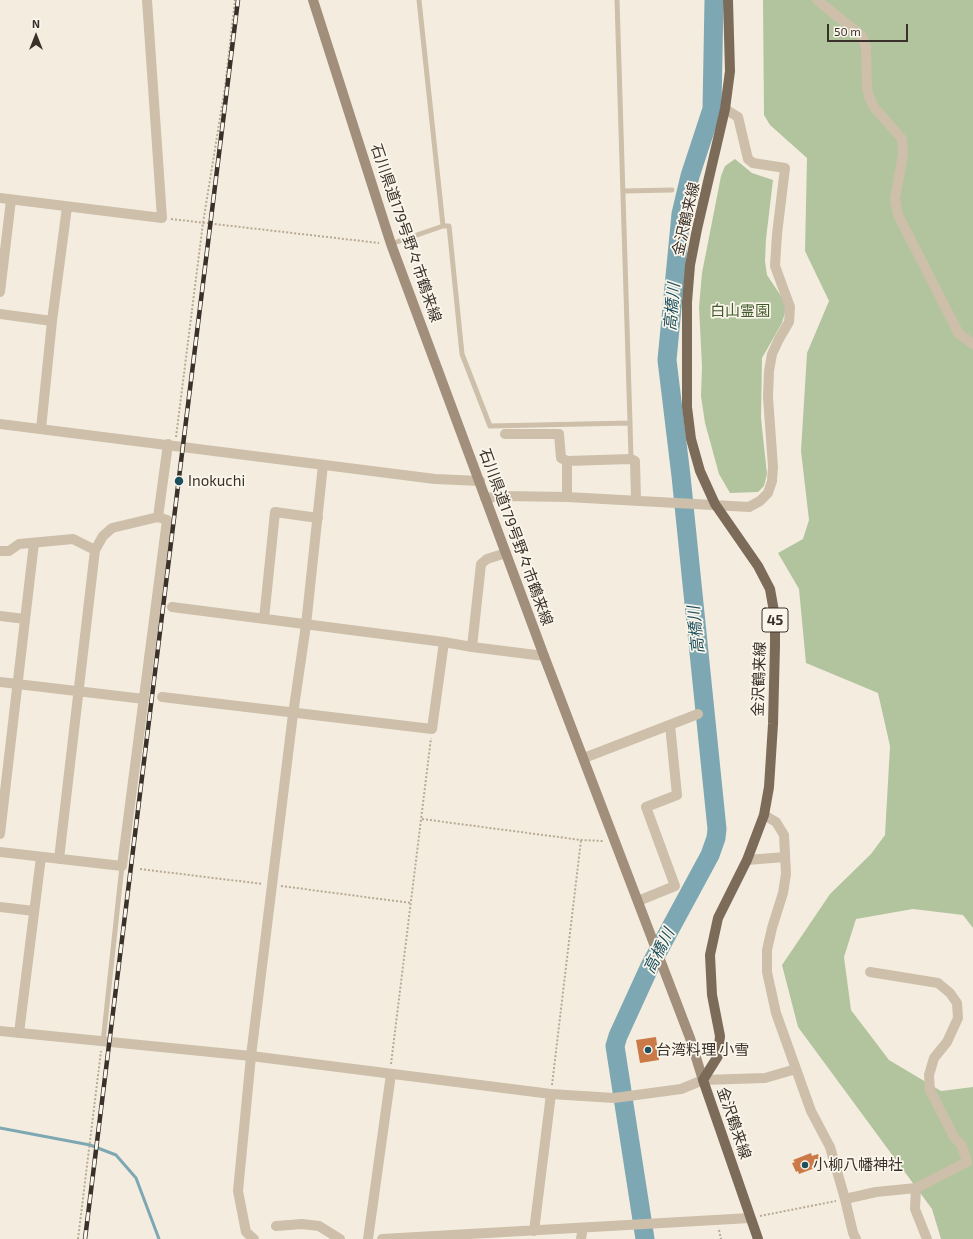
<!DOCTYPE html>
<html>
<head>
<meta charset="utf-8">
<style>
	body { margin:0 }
	#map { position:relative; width:973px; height:1239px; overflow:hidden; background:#f4eddf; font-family:"Exo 2",sans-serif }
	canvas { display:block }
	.north { position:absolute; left:16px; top:16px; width:40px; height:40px; -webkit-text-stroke:3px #fbf6ec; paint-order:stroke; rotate:0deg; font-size:11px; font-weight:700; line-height:16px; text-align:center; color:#3a312a }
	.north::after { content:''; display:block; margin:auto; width:14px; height:18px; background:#3a312a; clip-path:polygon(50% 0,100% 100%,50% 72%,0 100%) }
	.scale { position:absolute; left:827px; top:24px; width:81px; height:18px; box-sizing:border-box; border:2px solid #3a312a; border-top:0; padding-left:5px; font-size:12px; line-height:14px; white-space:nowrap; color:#3a312a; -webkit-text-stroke:3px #fbf6ec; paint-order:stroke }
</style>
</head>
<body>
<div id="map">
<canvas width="973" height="1239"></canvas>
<div class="north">N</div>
<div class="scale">50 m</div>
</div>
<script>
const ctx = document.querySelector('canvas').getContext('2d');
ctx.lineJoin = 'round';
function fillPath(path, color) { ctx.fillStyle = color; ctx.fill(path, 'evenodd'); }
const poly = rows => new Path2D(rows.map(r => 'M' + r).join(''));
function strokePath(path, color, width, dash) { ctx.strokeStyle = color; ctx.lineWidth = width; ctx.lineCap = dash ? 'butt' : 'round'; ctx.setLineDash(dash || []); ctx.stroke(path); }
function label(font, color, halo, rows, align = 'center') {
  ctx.font = font + ' "Exo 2","Noto Sans JP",sans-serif'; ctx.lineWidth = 3.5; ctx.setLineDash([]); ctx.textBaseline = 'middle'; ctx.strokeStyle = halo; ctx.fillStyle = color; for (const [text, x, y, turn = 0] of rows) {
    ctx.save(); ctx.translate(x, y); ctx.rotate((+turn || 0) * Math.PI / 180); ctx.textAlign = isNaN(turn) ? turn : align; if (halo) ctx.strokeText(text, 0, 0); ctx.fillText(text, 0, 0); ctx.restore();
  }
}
fillPath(poly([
	[763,0,973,0,973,928,963,915,913,909,856,919,844,957,851,1010,889,1060,941,1091,973,1087,973,1239,941,1239,932,1209,798,1027,782,965,830,894,871,854,885,835,890,746,878,693,806,663,799,589,778,553,803,539,809,520,801,451,807,353,829,301,805,251,807,158,770,125,764,115],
	[735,159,752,173,773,180,766,239,765,261,767,275,783,299,786,309,782,323,762,358,761,418,767,474,764,486,758,492,730,493,719,474,705,423,701,396,702,366,699,307,702,273,721,176,725,166]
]), '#b2c49e');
strokePath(poly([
	[0,1128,90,1145,116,1155,136,1178,159,1239]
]), '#7da8b3', 3);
strokePath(poly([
	[645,1239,615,1046,618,1036,650,966,710,855,716,838,717,829,681,476,667,360,681,214,690,176,712,109,714,0]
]), '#7da8b3', 19);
fillPath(poly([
	[656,1037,659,1060,640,1063,636,1040],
	[811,1153,812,1156,818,1154,822,1163,814,1166,815,1168,799,1174,798,1171,796,1172,792,1163,795,1162,793,1160]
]), '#cb7a47');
strokePath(poly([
	[171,219,379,243],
	[176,437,203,223,225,87,235,0],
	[422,819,581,840,603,841],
	[140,869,263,884],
	[281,886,411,903],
	[391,1064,431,738],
	[552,1085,581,840],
	[760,1216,836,1201],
	[719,1230,721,1239],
	[78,1239,101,1051]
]), '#b9a994', 2, [2, 2]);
strokePath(poly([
	[617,0,630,423],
	[624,191,672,190],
	[443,226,449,226,462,354,490,426,630,423,631,459],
	[391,244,443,226,419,0],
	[103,1042,122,866]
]), '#cdbfaa', 5);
strokePath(poly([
	[817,0,862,36,866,47,867,88,869,96,874,107,902,139,903,154,895,199,898,215,959,334,973,344],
	[0,198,162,218,147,0],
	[0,292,11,200],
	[0,314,52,321],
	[41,429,52,321,67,207],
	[505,434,559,434,561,458,567,461],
	[567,497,567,461,631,459,635,461,636,500],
	[485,498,504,496,567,497,749,507,760,501,768,493,772,481,773,467,768,397,769,371,772,354,779,339,789,322,790,307,775,266,777,234,785,168,753,163,748,159,738,117,725,109],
	[0,551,9,551,19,544,73,539,95,550],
	[506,553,487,559,481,564,472,647,544,656],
	[172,607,444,642,472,647],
	[0,616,25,619],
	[264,619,275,512,318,518],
	[0,682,144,699],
	[162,697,432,729,444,642],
	[584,758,698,714],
	[764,815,776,822,784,835,786,874,783,893,772,928,767,950,767,972,776,1013,811,1111,830,1147,845,1199,853,1233,856,1239],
	[0,834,34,543],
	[0,852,122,866,167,520,158,517,168,444],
	[59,859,95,550,103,536,112,528,158,517],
	[747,860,785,857],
	[638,901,675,886,646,807,677,795,670,725],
	[0,907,34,911],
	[19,1033,41,857],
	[703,1080,765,1078,796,1069],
	[916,1188,915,1209,927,1239],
	[845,1199,876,1192,916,1188,967,1162,962,1146,954,1137,930,1090,929,1075,934,1058,947,1042,958,1018,957,1003,950,993,938,983,870,972],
	[276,1226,302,1224,319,1226,340,1239],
	[534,1231,551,1094],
	[254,1239,246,1232,238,1191,251,1056,293,714,306,625,323,465],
	[368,1239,391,1074],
	[382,1239,750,1218],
	[581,1239,583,1228]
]), '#cdbfaa', 10);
strokePath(poly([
	[0,424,435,479,480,481],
	[0,1031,251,1056,551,1094,614,1098,681,1089,703,1080]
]), '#cdbfaa', 10);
strokePath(poly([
	[313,0,391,244,544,656,690,1038,703,1080]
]), '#a18e7b', 10);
strokePath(poly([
	[728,0,730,71,725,109,697,229,690,265,687,302,687,407,691,439,700,471,715,504,758,566,770,589,775,617,775,645,773,724,769,787,764,815,747,860,718,918,710,955,712,995,720,1036,718,1056,703,1080,758,1239]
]), '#7d6b5a', 10);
const rail = poly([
	[85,1239,238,0]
]);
strokePath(rail, '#3a312a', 4.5);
strokePath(rail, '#fbf6ec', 3, [9]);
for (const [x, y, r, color] of [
	[179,481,5,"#1d505e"],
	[648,1050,4,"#1d505e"],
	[805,1165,4,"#1d505e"]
]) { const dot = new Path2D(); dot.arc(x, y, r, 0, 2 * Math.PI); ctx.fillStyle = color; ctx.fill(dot); strokePath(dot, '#fbf6ec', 1.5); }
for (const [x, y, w] of [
	[775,620,26]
]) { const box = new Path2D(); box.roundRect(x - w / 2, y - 12, w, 24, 3); ctx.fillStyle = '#fbf6ec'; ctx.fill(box); strokePath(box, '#3a312a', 1); }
label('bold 14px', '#3a312a', null, [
	["45",775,620]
]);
label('15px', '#3a312a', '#fbf6ec', [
	["金沢鶴来線",686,219,-77],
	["石川県道179号野々市鶴来線",406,233,71],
	["石川県道179号野々市鶴来線",516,537,70],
	["金沢鶴来線",759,679,-88],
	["金沢鶴来線",734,1123,71]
]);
label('15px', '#435a2c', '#fbf6ec', [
	["白山霊園",740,311]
]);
label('15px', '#3a312a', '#fbf6ec', [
	["Inokuchi",188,481],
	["台湾料理 小雪",656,1050],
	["小柳八幡神社",813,1165]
], 'left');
label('italic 16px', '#1d505e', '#fbf6ec', [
	["高橋川",672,307,-85],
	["高橋川",696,630,-96],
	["高橋川",659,951,-63]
]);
</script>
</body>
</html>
